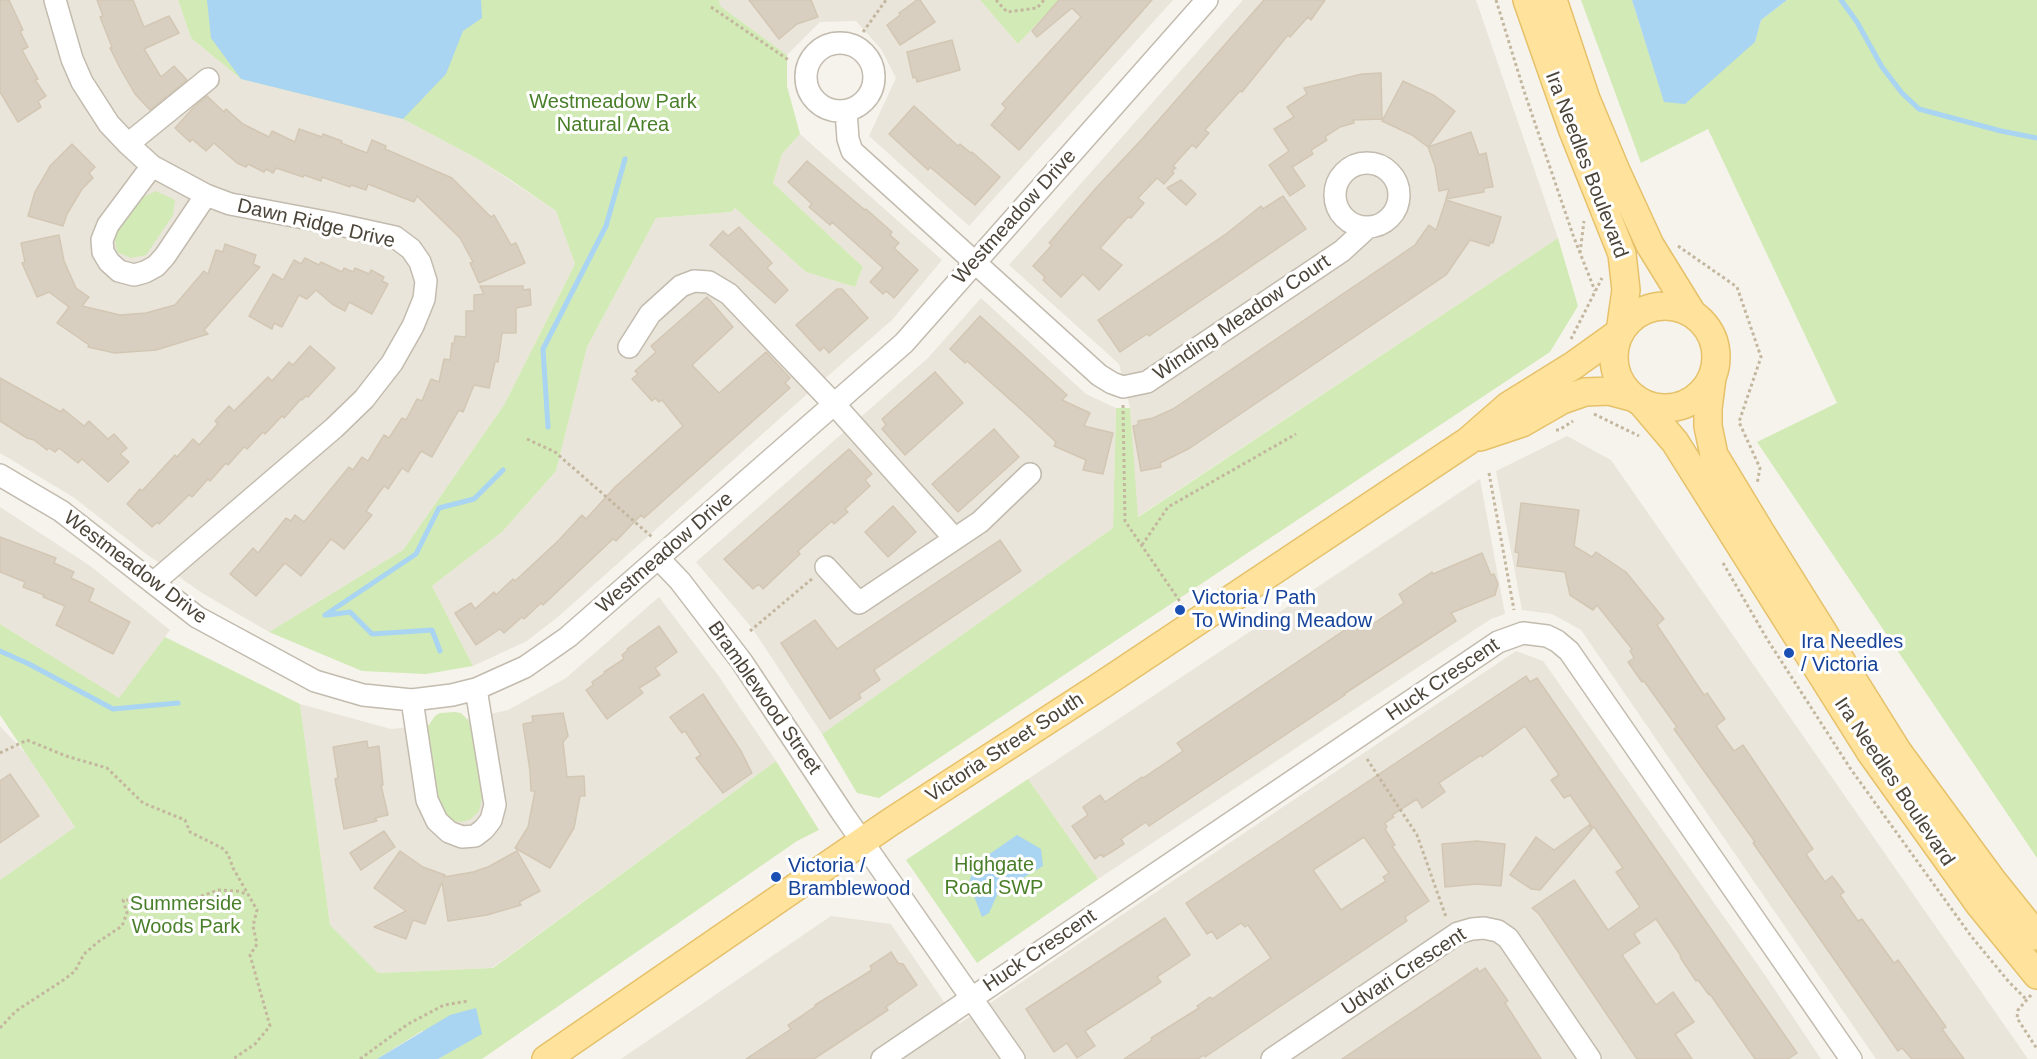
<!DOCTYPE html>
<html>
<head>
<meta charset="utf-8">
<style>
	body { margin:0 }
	canvas { display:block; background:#f6f3ec }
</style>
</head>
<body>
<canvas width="2037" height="1059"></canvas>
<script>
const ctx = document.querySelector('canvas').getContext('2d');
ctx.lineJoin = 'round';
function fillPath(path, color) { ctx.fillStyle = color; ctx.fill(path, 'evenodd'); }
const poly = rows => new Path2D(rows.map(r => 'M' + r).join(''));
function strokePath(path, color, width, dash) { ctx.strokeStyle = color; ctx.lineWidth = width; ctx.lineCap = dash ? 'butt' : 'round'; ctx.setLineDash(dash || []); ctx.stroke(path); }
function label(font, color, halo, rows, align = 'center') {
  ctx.font = font + ' Helvetica,sans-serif'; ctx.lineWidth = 6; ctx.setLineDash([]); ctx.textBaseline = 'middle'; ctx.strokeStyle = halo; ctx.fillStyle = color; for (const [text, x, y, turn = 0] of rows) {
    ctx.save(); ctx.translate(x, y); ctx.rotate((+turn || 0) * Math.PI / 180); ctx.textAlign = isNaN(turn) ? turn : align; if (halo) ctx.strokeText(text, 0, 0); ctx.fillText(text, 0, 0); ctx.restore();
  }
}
fillPath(poly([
	[0,0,178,0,191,38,241,79,403,119,478,159,556,211,575,264,504,405,403,550,269,632,202,593,145,553,73,497,0,453],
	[719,0,980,0,1018,44,1059,0,1173,0,969,226,869,136,896,78,881,49,856,21,820,22,787,55,720,6],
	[1243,0,1476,0,1558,238,1137,517,1130,408,1119,364,1009,265],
	[800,134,942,260,892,320,806,395,559,616,527,641,473,666,432,586,502,532,556,471,587,347,656,218,731,212,735,208,806,272,855,287,863,267,773,183,782,154],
	[981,298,1086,394,1116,408,1113,528,822,734,752,628,696,562,928,358],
	[1567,436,1611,460,2028,1059,1876,1059,1581,630,1552,614,1522,610,1496,471],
	[1480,479,1505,614,1491,619,1098,879,1028,779],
	[0,507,89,565,170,630,120,699,0,624],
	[659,597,718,675,776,761,492,968,378,973,330,925,300,704,391,729,449,723,508,710,566,678],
	[1516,651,1543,661,1765,975,1821,1059,621,1059,831,916,891,924,959,1024],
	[0,726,26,754,75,827,0,880]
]), '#eae5da');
fillPath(poly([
	[178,0,719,0,720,6,787,55,787,86,800,134,782,154,773,183,863,267,855,287,806,272,735,208,731,212,656,218,587,347,556,471,502,532,432,586,473,666,426,674,362,671,269,632,403,550,504,405,575,264,556,211,511,180,478,159,403,119,241,79,191,38],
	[980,0,1059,0,1018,44],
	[1581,0,1632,0,1664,101,1755,42,1761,20,1787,0,2037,0,2037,858,1757,442,1837,403,1708,129,1641,163],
	[156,191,175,200,173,215,146,255,131,258,117,252,114,234,139,199],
	[1558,238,1578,306,1550,352,879,798,857,793,822,734,1113,528,1116,408,1130,408,1138,517],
	[0,624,119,698,165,637,300,704,330,925,378,973,493,968,776,761,819,830,797,841,482,1059,438,1059,459,1046,422,1031,377,1059,0,1059,0,880,75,827,0,715],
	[455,712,461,713,468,720,471,727,482,798,479,811,471,819,462,822,449,820,437,807,427,732,428,726,435,716,440,713],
	[1028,779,1098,879,977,963,906,860]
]), '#d2eab5');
fillPath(poly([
	[207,0,481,0,482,18,463,31,446,74,403,119,241,79,211,38],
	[1632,0,1787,0,1761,20,1755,42,1685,104,1664,102],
	[1017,835,1041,849,1043,866,998,893,989,913,982,917,969,883,975,864],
	[476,1008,482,1034,438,1059,377,1059,450,1015]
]), '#a9d4f2');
strokePath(poly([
	[1841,0,1857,22,1882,67,1902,93,1919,109,2001,131,2037,138],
	[548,427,543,349,606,226,625,159],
	[325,615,416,554,439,508,474,499,503,470],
	[328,615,350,612,372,634,432,630,440,651],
	[0,651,29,664,113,709,178,703]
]), '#a9d4f2', 5);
const building = poly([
	[0,0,9,0,23,30,20,31,28,47,22,50,38,79,35,80,46,96,38,101,41,107,18,122,0,92,0,0],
	[97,0,133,0,144,27,169,16,179,33,144,49,161,77,174,66,187,80,150,110,135,94,120,68,110,48,112,47,100,17,103,16,97,0],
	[749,0,811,0,818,17,797,24,779,39,749,0],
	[917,0,920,0,935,22,900,45,887,25,900,15,899,13,917,0],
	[1059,0,1152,0,1019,150,991,125,1006,108,1002,104,1081,17,1072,8,1037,37,1032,31,1059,0],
	[1264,0,1325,0,1311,20,1308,17,1290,37,1288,35,1242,92,1240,91,1205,130,1209,133,1196,148,1192,145,1173,166,1176,168,1172,171,1174,173,1164,184,1157,178,1138,198,1144,203,1131,218,1128,217,1100,248,1122,265,1099,290,1083,274,1061,297,1043,280,1045,277,1033,266,1052,245,1049,243,1096,188,1143,138,1264,0],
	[952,40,960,70,917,82,916,77,913,78,907,52,952,40],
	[1381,73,1382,119,1353,120,1354,123,1340,127,1325,137,1327,140,1311,150,1313,154,1292,167,1305,186,1290,196,1269,165,1289,151,1274,129,1294,117,1287,107,1307,94,1304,88,1362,74,1381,73],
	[1403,81,1435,96,1455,111,1428,147,1471,132,1479,155,1486,153,1493,187,1484,188,1484,192,1446,199,1449,189,1439,191,1435,166,1428,147,1412,135,1382,121,1403,81],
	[207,96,224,112,226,109,243,124,269,137,272,131,295,142,299,129,322,137,323,134,342,141,341,143,367,153,372,140,386,146,385,149,452,178,491,217,494,215,511,245,516,243,525,263,479,283,470,263,473,262,460,238,417,196,414,202,368,184,366,190,351,185,350,187,322,177,321,181,304,175,303,177,276,168,273,173,266,169,264,172,248,164,246,167,237,163,214,143,206,151,192,139,190,142,175,128,194,107,207,96],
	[914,106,958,146,960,144,971,153,972,152,1000,177,975,205,930,167,928,170,889,134,914,106],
	[72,144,95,167,89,173,93,178,82,189,67,214,63,226,28,216,35,192,50,166,72,144],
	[807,161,865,210,866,209,892,232,890,235,899,243,894,248,918,270,894,298,886,291,883,294,870,282,883,268,832,222,830,225,809,207,812,204,788,182,807,161],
	[1181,180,1196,194,1186,205,1167,188,1181,180],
	[1283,196,1306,229,1165,325,1149,336,1147,334,1120,352,1098,320,1226,234,1261,206,1263,209,1283,196],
	[1446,200,1501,217,1493,243,1491,242,1489,246,1470,240,1446,275,1190,448,1160,463,1161,467,1141,471,1133,426,1138,425,1138,421,1153,418,1173,409,1415,245,1429,225,1436,230,1446,200],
	[739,227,772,263,767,268,788,290,775,303,710,245,723,231,728,236,739,227],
	[59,235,64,261,76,288,89,297,82,306,120,315,146,313,175,305,204,271,208,274,216,250,223,252,225,244,256,255,253,264,260,267,204,330,208,334,156,350,115,353,88,347,89,345,57,323,69,307,49,292,37,297,22,263,25,262,21,243,59,235],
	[305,258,319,265,321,262,342,272,344,268,353,272,355,268,369,274,371,270,384,277,382,281,388,284,372,314,349,302,345,311,332,304,316,290,307,299,299,295,282,327,274,323,272,329,249,316,273,274,283,280,294,260,301,264,305,258],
	[480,286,523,286,523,290,530,289,531,305,516,308,516,333,502,333,498,362,495,362,489,388,474,385,463,412,459,410,432,457,421,451,408,472,402,468,388,489,384,486,366,511,372,515,344,549,331,539,301,576,285,563,256,596,230,574,253,548,258,553,286,518,291,521,295,515,304,522,349,467,353,470,362,457,368,461,384,435,389,438,402,418,406,420,417,399,422,401,431,379,439,382,444,359,450,360,452,343,454,344,455,336,466,337,466,311,474,311,474,295,484,294,480,286],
	[837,289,842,289,868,318,829,353,824,347,820,351,796,325,837,289],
	[707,297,733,327,692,365,719,393,766,352,790,378,785,383,790,388,644,518,641,515,616,541,613,539,543,605,541,603,524,619,522,617,504,633,500,629,476,645,455,613,471,603,475,609,494,592,496,595,513,579,515,581,559,540,582,515,586,519,615,487,683,426,662,400,659,402,655,398,652,401,632,379,638,374,635,371,656,352,651,346,707,297],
	[980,316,1067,395,1062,400,1090,413,1084,426,1113,433,1103,474,1083,470,1086,460,1054,446,1056,442,1026,414,967,361,965,363,950,349,980,316],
	[310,346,335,368,308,397,306,396,302,400,301,399,284,418,282,416,265,434,263,432,247,449,244,447,228,465,226,463,210,481,208,479,192,497,189,495,159,524,157,522,152,527,127,504,140,489,142,491,175,455,177,457,193,439,199,445,218,424,215,421,229,406,234,411,268,377,272,381,289,362,293,365,310,346],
	[935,372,963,403,905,455,882,429,886,425,882,419,935,372],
	[0,378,61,412,63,409,84,426,89,421,108,439,114,434,127,448,120,454,129,462,108,482,82,459,78,463,59,448,55,452,49,448,47,450,34,440,27,438,0,421,0,378],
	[994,429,1019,457,958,512,932,484,994,429],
	[849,449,872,474,865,480,870,486,845,509,848,512,834,524,832,521,798,551,800,554,763,589,759,584,753,589,724,559,849,449],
	[1521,503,1579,510,1574,546,1592,557,1596,552,1626,572,1664,619,1657,625,1704,695,1707,693,1725,719,1716,726,1734,751,1743,745,1813,849,1806,854,1825,882,1832,876,1844,892,1840,895,1858,921,1862,919,1894,963,1898,960,1946,1027,1942,1029,1964,1059,1912,1059,1902,1048,1898,1051,1753,843,1755,842,1674,729,1677,727,1644,681,1642,682,1628,662,1634,658,1630,651,1632,649,1597,605,1593,610,1570,595,1565,572,1517,566,1519,553,1515,552,1521,503],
	[893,506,916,532,888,557,865,532,893,506],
	[0,537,56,558,54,563,74,572,71,578,94,589,89,601,130,622,113,654,56,625,65,606,43,597,44,595,23,587,25,582,0,572,0,537],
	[1000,540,1021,571,874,670,880,680,859,694,861,698,830,719,781,643,815,620,837,649,1000,540],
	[1482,553,1491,575,1494,574,1498,584,1495,595,1451,613,1456,621,1370,677,1344,694,1345,695,1149,826,1146,822,1121,839,1124,844,1113,851,1103,857,1101,854,1095,859,1072,826,1088,815,1083,807,1100,795,1105,802,1142,777,1143,778,1183,751,1177,743,1358,621,1364,630,1404,603,1399,594,1432,572,1433,574,1482,553],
	[659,626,677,652,655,668,660,675,639,688,643,693,607,719,586,690,593,685,592,682,605,673,604,672,624,659,622,655,628,650,627,649,659,626],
	[1526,676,1530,682,1537,678,1797,1053,1788,1059,1755,1059,1710,994,1709,995,1698,980,1696,981,1680,957,1681,956,1656,919,1634,934,1640,943,1622,955,1656,1005,1673,992,1694,1022,1675,1034,1692,1059,1637,1059,1539,914,1532,908,1574,880,1608,930,1640,907,1616,872,1623,868,1594,827,1593,828,1570,795,1564,798,1551,780,1559,775,1525,726,1482,757,1481,755,1439,783,1445,792,1422,808,1417,799,1392,815,1394,817,1385,823,1387,827,1385,829,1395,845,1392,846,1429,901,1405,917,1407,921,1205,1057,1204,1055,1198,1059,1124,1059,1152,1040,1151,1038,1199,1008,1197,1006,1210,997,1212,999,1271,958,1248,925,1245,927,1241,923,1217,939,1212,931,1207,934,1186,903,1526,676],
	[1364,837,1389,873,1383,877,1386,881,1341,910,1313,870,1364,837],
	[703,694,741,751,752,773,723,793,696,758,701,755,685,731,682,733,670,717,703,694],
	[563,713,568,736,563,742,567,777,584,776,585,796,580,796,574,828,550,868,515,848,528,827,535,791,531,791,530,771,523,724,533,722,532,716,563,713],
	[367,741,368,748,379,746,383,785,381,785,388,815,375,818,377,821,344,829,335,779,338,778,333,747,367,741],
	[10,774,39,816,0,843,0,781,10,774],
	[1589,825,1592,829,1540,890,1531,889,1510,875,1536,837,1554,850,1589,825],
	[384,831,395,847,361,870,350,853,384,831],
	[1477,841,1505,844,1501,886,1477,884,1445,887,1442,844,1477,841],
	[400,851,423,867,445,875,444,877,473,872,488,867,517,851,540,891,519,902,521,905,487,915,448,921,442,882,425,924,413,920,406,939,374,927,406,911,374,888,400,851],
	[1165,918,1190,955,1157,977,1161,982,1085,1031,1095,1046,1077,1058,1067,1043,1054,1052,1026,1009,1165,918],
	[891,952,898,963,903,964,917,985,886,1007,888,1010,814,1059,746,1059,791,1029,788,1025,816,1006,815,1005,872,970,870,966,891,952],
	[1477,968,1479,972,1485,968,1508,1001,1505,1003,1541,1059,1342,1059,1477,968]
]);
fillPath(building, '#d8cfc1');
strokePath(building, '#d3c7b4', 1.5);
const minor = poly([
	[55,0,72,59,82,82,109,124,128,144,152,166,206,195,230,204,331,223,395,237,411,249,420,262,426,281,424,299,413,326,392,363,364,399,334,428,153,583],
	'806 77a34 34 0 1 1 68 0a34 34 0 1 1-68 0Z',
	[846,111,848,139,852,151,1099,375,1112,383,1123,387,1147,382,1342,251,1367,228],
	[128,144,208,79],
	'1335 195a32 32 0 1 1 64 0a32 32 0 1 1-64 0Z',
	[152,166,108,225,102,240,103,252,109,262,119,271,134,275,145,272,156,266,165,256,206,195],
	[629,347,650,314,681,286,694,281,709,282,729,294,834,404,954,538],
	[0,475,61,511,197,617,315,681,363,695,412,700,452,695,476,689,525,667,568,637,904,343,1207,0],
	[659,559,680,581,742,662,843,814,1014,1059],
	[826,567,859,603,980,522,1030,474],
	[412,700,427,800,437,821,449,832,462,837,475,836,484,829,491,820,495,805,476,689],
	[882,1059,1498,642,1523,633,1547,636,1557,641,1569,651,1851,1059],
	[1272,1059,1458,933,1472,929,1484,928,1498,931,1508,938,1590,1059]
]);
const major = poly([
	[1527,0,1573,131,1622,254,1626,290,1620,332],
	[1553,0,1586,99,1616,171,1650,245,1692,313],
	'1614 357a51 51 0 1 1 102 0a51 51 0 1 1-102 0Z',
	[1712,378,1708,408,1708,426,1714,455,1760,531,1898,752,1992,880,2037,936],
	[1641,402,1675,442,1871,753,1979,904,2037,975],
	[1480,437,1522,423,1562,400,1585,392,1609,391,1635,398],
	[546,1059,889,823,1102,685,1468,441,1508,406,1574,365,1620,332]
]);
strokePath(minor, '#c2bbae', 24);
strokePath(major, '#e6c16a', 30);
strokePath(poly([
	[996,0,1007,12,1037,8,1044,0],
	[1496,0,1524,91,1573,235,1595,291],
	[711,7,790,61],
	[863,32,886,0],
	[1678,246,1737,287,1761,357,1739,422,1760,468,1757,484],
	[1580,253,1584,221],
	[1571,339,1602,278],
	[1123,405,1125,521,1183,606],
	[1594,414,1639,436],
	[1556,430,1559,430,1573,421],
	[527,439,555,452,652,537],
	[1489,473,1514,610],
	[1142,545,1168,507,1296,434],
	[1723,563,1767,639,1850,768,1971,936,2009,982,2027,1000],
	[750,631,813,578],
	[0,753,27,740,66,756,107,768,143,803,185,820,190,832,222,848,228,854,233,868,257,910,253,926,257,944,250,955,270,1026,255,1044,233,1059],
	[1367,759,1417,835,1446,917],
	[2031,995,2018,1010,2017,1018,2037,1049],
	[0,1028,16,1011,65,979,75,971,84,954,98,942,122,926,127,913,123,900,153,900,172,907,218,890,237,891,247,894],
	[360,1059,408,1024,444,1005,468,1001]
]), '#c4b79f', 3, [3, 3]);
strokePath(minor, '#fff', 21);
strokePath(major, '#ffe39c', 27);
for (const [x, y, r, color] of [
	[1180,610,6,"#1a4fb4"],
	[1789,653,6,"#1a4fb4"],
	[776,877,6,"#1a4fb4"]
]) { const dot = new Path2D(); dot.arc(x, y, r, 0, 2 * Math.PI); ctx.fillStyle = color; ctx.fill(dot); strokePath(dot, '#fff', 2); }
label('20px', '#4a7f2a', '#fff', [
	["Westmeadow Park",613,102],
	["Natural Area",613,125],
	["Highgate",994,865],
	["Road SWP",994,888],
	["Summerside",186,904],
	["Woods Park",186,927]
]);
label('20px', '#4b4439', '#fff', [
	["Ira Needles Boulevard",1586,165,69],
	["Westmeadow Drive",1015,217,-48],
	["Dawn Ridge Drive",316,224,13],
	["Winding Meadow Court",1242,318,-34],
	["Westmeadow Drive",665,553,-41],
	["Westmeadow Drive",135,568,37],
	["Huck Crescent",1443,680,-34],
	["Bramblewood Street",764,698,55],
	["Victoria Street South",1005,748,-33],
	["Ira Needles Boulevard",1894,782,56],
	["Huck Crescent",1040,951,-34],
	["Udvari Crescent",1404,972,-33]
]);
label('20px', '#164399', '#fff', [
	["Victoria / Path",1192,598],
	["To Winding Meadow",1192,621],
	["Ira Needles",1801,642],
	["/ Victoria",1801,665],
	["Victoria /",788,866],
	["Bramblewood",788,889]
], 'left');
</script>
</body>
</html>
